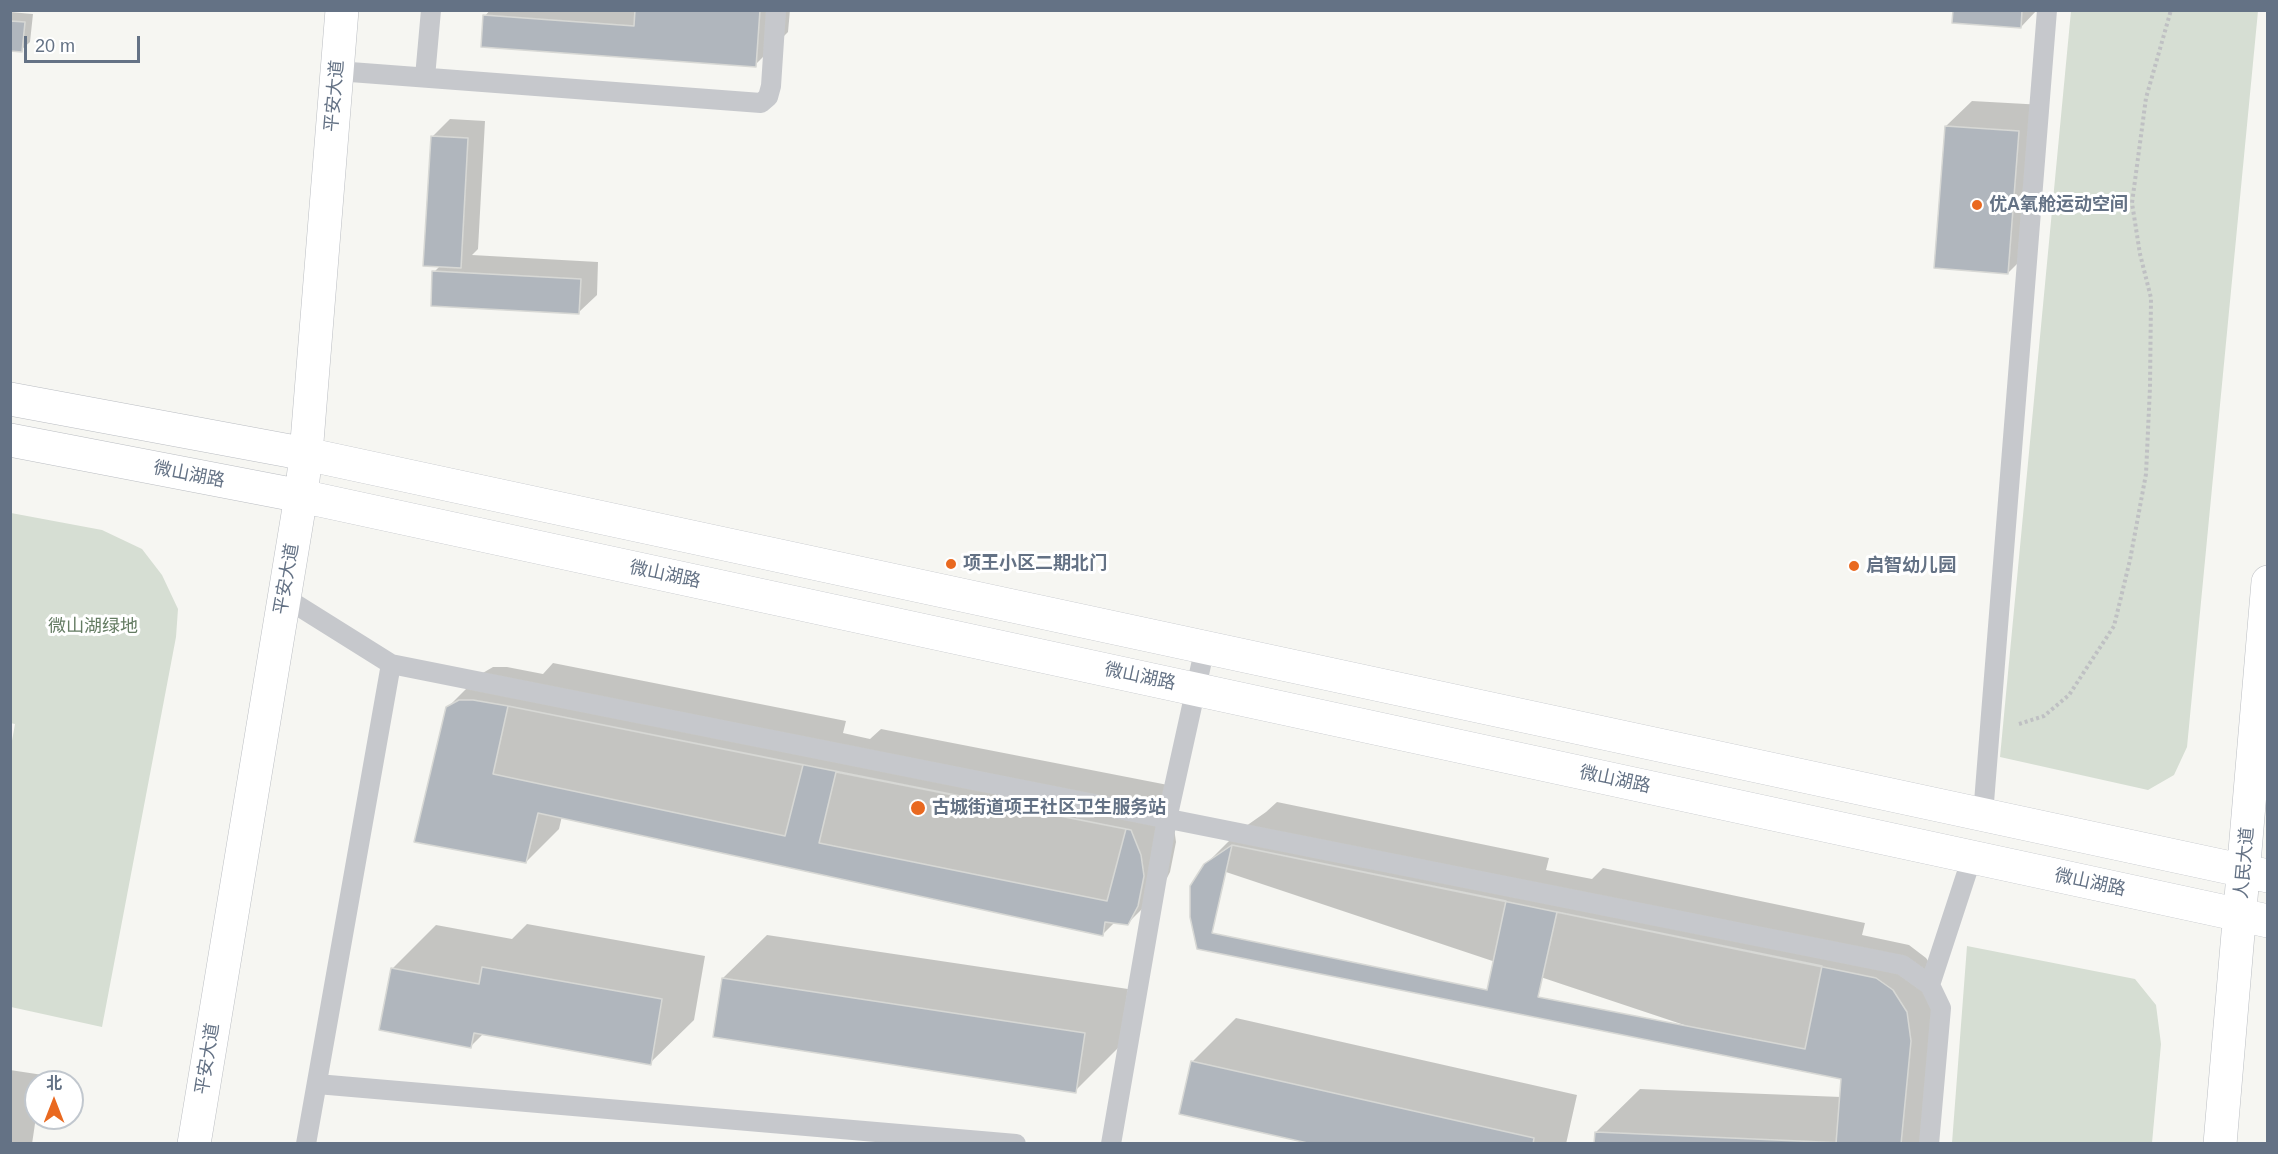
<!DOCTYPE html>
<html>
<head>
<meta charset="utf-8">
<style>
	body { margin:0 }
	#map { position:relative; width:2278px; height:1154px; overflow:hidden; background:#f6f6f2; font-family:Arial,"Noto Sans SC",sans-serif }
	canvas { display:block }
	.frame { position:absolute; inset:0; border:12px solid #647285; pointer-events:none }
	.north { position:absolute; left:24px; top:1070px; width:60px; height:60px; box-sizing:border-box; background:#fff; border:2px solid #c1c7ce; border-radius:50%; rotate:0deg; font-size:16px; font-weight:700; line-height:24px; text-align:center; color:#647285 }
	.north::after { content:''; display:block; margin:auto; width:21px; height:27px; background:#e96920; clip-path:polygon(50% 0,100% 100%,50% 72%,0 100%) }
	.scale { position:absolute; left:24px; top:36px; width:116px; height:27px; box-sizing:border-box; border:3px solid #647285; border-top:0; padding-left:8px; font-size:18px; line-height:21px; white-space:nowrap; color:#647285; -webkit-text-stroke:4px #fff; paint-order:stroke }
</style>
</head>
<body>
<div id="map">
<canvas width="2278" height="1154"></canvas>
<div class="frame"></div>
<div class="north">北</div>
<div class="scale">20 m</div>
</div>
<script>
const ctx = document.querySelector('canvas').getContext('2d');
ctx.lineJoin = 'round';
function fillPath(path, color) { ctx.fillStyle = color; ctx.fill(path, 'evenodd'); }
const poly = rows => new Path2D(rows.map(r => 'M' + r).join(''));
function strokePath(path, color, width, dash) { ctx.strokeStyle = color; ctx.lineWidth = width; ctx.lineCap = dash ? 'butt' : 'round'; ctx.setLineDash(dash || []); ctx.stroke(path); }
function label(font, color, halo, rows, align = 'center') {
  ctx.font = font + ' Arial,"Noto Sans SC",sans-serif'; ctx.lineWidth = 6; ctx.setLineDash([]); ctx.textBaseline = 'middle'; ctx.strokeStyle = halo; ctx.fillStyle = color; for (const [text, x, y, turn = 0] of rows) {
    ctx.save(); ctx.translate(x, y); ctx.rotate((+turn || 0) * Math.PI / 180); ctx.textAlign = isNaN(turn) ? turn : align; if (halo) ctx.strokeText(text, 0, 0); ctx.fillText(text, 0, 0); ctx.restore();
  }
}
fillPath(poly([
	[2071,11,2258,11,2187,747,2174,775,2148,790,2000,757],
	[11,513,102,530,142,549,162,575,178,609,176,637,102,1027,11,1007,10,752,15,724,10,723],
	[1967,946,2135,979,2156,1005,2161,1044,2152,1143,1952,1143]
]), '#d6ded3');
fillPath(poly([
	[490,10,790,10,788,32,755,65,485,16],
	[1955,10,2037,10,2021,27],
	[10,12,33,14,30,42,21,50,10,49],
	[1972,101,2044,105,2034,247,2008,273,1946,126],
	[450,119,485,121,478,249,472,255,598,262,597,295,579,312,434,272,440,266,432,137],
	[553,663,846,721,843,733,870,739,881,729,1168,785,1176,842,1170,872,1161,890,1128,923,1115,922,1103,934,562,816,559,829,526,862,447,708,481,674,493,667,507,667,543,674],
	[1277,802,1549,858,1546,870,1592,879,1603,868,1865,923,1862,935,1909,945,1926,958,1940,978,1932,1144,1596,1144,1596,1132,1640,1089,1841,1097,1843,1078,1205,865,1239,831,1266,812],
	[527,924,705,956,694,1020,650,1063,484,1033,471,1046,392,969,436,925,512,939],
	[767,935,1128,989,1119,1047,1075,1091,723,978],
	[1236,1018,1577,1095,1566,1144,1319,1144,1192,1062],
	[10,1070,43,1075,42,1082,36,1082,36,1117,32,1144,10,1144]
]), '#0003');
const building = poly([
	[635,10,760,10,756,67,481,47,483,15,634,26,635,10],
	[1953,10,2022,10,2021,28,1952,23,1953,10],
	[10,21,25,22,22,52,10,51,10,21],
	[1945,126,2019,131,2008,274,1934,268,1945,126],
	[431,136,468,138,461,268,423,266,431,136],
	[432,271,581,279,579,314,431,306,432,271],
	[459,700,473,700,508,706,1131,830,1141,855,1144,876,1138,906,1128,925,1105,922,1103,936,538,813,526,863,414,842,446,707,459,700],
	[508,706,803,765,785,836,493,774,508,706],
	[836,772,1126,829,1107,901,819,843,836,772],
	[1232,845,1876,978,1893,990,1907,1012,1911,1041,1901,1144,1836,1144,1841,1079,1197,949,1190,917,1190,886,1204,864,1232,845],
	[1232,845,1506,901,1487,990,1212,933,1232,845],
	[1557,912,1822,966,1805,1049,1538,997,1557,912],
	[482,967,662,999,651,1065,474,1033,471,1048,379,1030,391,968,479,984,482,967],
	[722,978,1085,1033,1076,1093,713,1037,722,978],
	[1191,1061,1534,1138,1533,1144,1312,1144,1179,1114,1191,1061],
	[1595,1132,1866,1144,1594,1144,1595,1132]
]);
fillPath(building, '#b0b6bd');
strokePath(building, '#d7d8d5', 1.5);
const secondary = poly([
	[10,399,306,454,2268,876],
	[10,440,301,496,2268,921],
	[194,1144,301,496,306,454,342,10],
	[2220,1144,2268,582]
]);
strokePath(secondary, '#babdc2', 34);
strokePath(poly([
	[2019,724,2044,716,2069,695,2114,626,2130,560,2146,474,2150,387,2151,298,2140,254,2132,203,2146,98,2171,10]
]), '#bfc0c3', 4, [3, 3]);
strokePath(poly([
	[337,71,761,103,768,97,771,86,776,10],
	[425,77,431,10],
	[284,597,391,664],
	[1983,815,2047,10],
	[1930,985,1972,857],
	[317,1084,1016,1144],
	[306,1144,391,664,1902,965,1930,985,1941,1008,1929,1144],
	[1111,1144,1167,819,1205,647]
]), '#c6c8cc', 20);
strokePath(secondary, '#fff', 33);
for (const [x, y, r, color] of [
	[1977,205,6,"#e96920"],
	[951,564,6,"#e96920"],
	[1854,566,6,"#e96920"],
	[918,808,8,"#e96920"]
]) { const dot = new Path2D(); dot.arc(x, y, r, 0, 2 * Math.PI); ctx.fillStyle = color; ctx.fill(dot); strokePath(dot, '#fff', 2); }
label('18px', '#647285', '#fff', [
	["平安大道",335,96,-85],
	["微山湖路",189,475,11],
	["微山湖路",665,575,12],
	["平安大道",287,579,-80],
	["微山湖路",1140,677,12],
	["微山湖路",1615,780,12],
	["人民大道",2245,863,-85],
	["微山湖路",2090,883,12],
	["平安大道",208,1059,-81]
]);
label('bold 18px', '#647285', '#fff', [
	["优A氧舱运动空间",1989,205],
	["项王小区二期北门",963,564],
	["启智幼儿园",1866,566],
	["古城街道项王社区卫生服务站",932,808]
], 'left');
label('18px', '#657c63', '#fff', [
	["微山湖绿地",93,627]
]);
</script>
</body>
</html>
